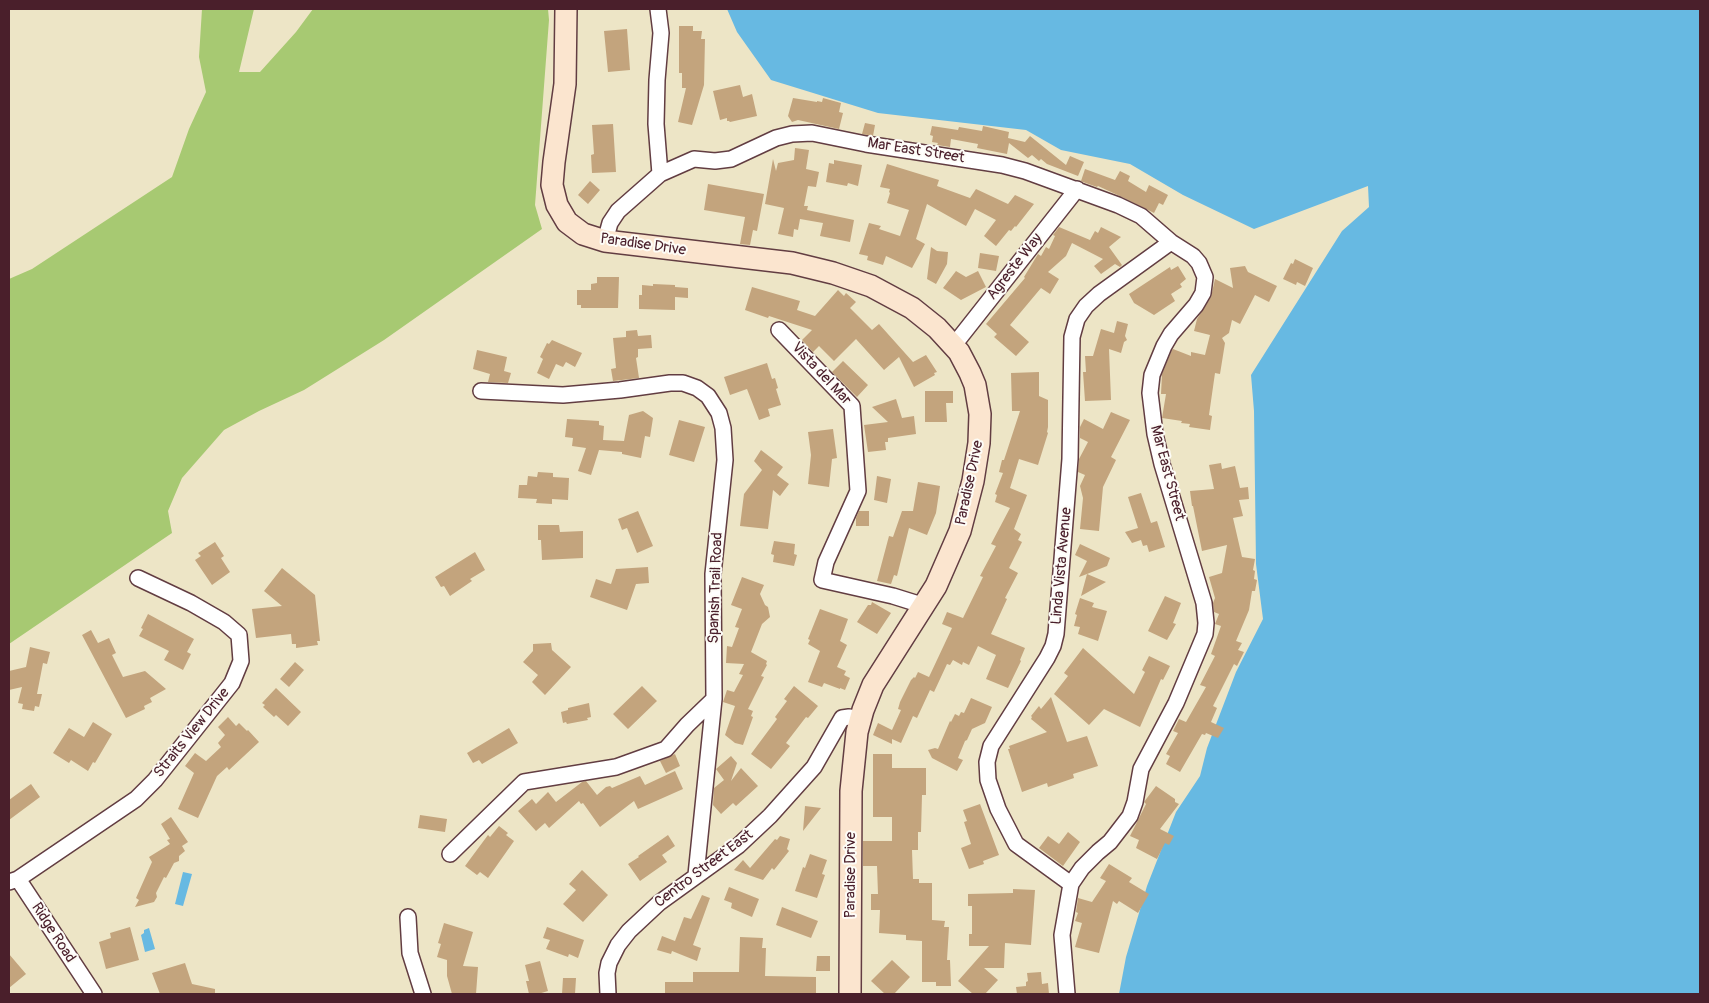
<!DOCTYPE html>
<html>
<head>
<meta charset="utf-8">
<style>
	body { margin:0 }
	#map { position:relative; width:1709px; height:1003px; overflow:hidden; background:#ede5c6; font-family:Pangolin,sans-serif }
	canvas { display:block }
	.frame { position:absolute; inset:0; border:10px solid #4a1f2b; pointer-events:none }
</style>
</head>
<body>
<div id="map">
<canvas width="1709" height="1003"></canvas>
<div class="frame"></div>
</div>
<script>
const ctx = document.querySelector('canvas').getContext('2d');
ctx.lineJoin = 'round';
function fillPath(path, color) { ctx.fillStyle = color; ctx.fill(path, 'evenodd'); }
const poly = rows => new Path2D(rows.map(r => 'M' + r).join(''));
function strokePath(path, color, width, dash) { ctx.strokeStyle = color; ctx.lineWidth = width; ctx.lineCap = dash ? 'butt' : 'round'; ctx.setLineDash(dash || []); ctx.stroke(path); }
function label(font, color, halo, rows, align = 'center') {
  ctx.font = font + ' Pangolin,sans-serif'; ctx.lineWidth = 4; ctx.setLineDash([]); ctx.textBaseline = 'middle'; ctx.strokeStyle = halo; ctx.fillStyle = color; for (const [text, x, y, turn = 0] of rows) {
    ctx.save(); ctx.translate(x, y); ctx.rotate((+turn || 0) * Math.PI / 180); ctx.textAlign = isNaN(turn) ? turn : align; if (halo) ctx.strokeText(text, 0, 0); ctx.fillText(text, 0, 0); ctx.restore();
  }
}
fillPath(poly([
	[202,9,254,9,239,72,260,72,296,32,313,9,548,9,549,20,535,205,542,229,384,340,304,390,259,411,224,430,182,478,168,511,172,533,9,644,9,279,32,269,172,177,189,129,206,92,199,57]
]), '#a7c972');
fillPath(poly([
	[727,9,1700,9,1700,994,1119,994,1126,957,1147,886,1176,812,1200,776,1207,748,1236,672,1263,619,1256,564,1254,411,1251,375,1342,231,1369,207,1368,186,1254,229,1183,195,1130,164,1061,150,1026,130,878,113,771,80,737,32],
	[183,872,192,874,183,906,175,904],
	[149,928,155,949,145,952,141,935,144,933,144,930]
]), '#67b9e2');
fillPath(poly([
	[679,26,693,26,693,31,702,31,701,39,705,39,704,85,692,125,678,122,686,88,682,88,682,73,679,73],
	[627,29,630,70,608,72,604,31],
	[740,85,743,97,752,94,757,116,730,122,729,121,727,121,727,118,720,120,713,91],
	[793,98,817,102,817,101,822,102,823,98,841,103,839,112,843,113,839,129,798,120,792,122,788,116],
	[865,123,875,125,873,136,862,134],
	[613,124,616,172,592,173,591,155,594,154,592,125],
	[932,126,958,130,959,127,982,131,983,126,1009,132,1008,138,1025,142,1030,136,1066,165,1070,156,1084,162,1078,176,1047,164,1041,159,1039,161,1032,155,1028,158,1009,143,1007,154,977,148,978,144,951,139,950,147,937,145,938,143,932,142,933,136,930,135],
	[795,148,809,150,806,169,819,172,816,187,808,186,804,206,808,206,807,210,854,220,850,242,820,236,823,223,800,219,798,230,794,229,793,237,778,234,784,208,765,204,773,159,776,171,778,163,794,160],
	[834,160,862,165,858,186,848,183,847,186,826,182,829,163,834,164],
	[887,164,939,180,937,186,970,198,976,189,1008,204,1015,195,1034,204,1016,227,1015,226,1011,231,1009,230,996,246,984,236,996,220,975,209,966,226,927,204,916,239,925,244,912,268,886,256,883,265,867,260,868,256,859,254,869,223,881,226,879,229,900,236,909,210,887,203,890,193,889,192,890,189,880,187],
	[1085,169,1115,180,1120,171,1130,176,1128,181,1146,192,1149,185,1168,195,1163,205,1159,203,1154,213,1122,197,1098,186,1097,187,1083,182,1081,181],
	[590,181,600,190,588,204,578,195],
	[708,184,764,194,757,231,753,230,750,245,740,244,745,217,704,210],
	[1059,227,1090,240,1095,231,1098,233,1101,227,1121,237,1109,247,1122,265,1120,267,1115,264,1101,274,1094,266,1103,259,1072,243,1066,256,1048,272,1059,279,1050,294,1041,288,1010,325,1029,342,1016,356,994,337,997,334,986,324,1025,278,1024,277,1038,254,1041,256,1046,247,1049,249,1055,236,1053,235],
	[931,247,937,251,948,252,947,264,936,284,927,279],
	[980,253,999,256,996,271,978,268],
	[1295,259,1313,268,1305,286,1297,282,1296,285,1283,279,1291,263,1293,264],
	[1178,266,1186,279,1180,284,1182,287,1171,294,1175,301,1154,315,1134,303,1129,294,1170,267,1171,270],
	[1245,266,1248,272,1277,286,1269,302,1255,295,1240,324,1232,320,1229,333,1222,338,1225,343,1220,374,1215,373,1209,415,1212,416,1210,430,1189,427,1190,424,1181,423,1182,421,1162,418,1166,394,1161,394,1162,374,1172,350,1173,349,1191,356,1191,352,1205,355,1210,335,1194,331,1197,319,1211,297,1215,279,1233,288,1230,268],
	[956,271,966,277,978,271,986,287,961,300,943,288],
	[597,277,619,277,618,308,581,308,581,305,577,305,577,290,591,290,591,284,597,283],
	[653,284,675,285,675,287,688,288,688,298,675,297,675,310,639,309,639,295,642,295,642,285,653,286],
	[752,287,800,301,797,310,815,316,838,290,844,296,846,293,856,302,850,308,872,330,879,324,913,362,926,355,937,372,934,373,935,375,914,387,899,357,884,370,856,339,834,361,819,346,813,352,802,340,812,330,769,316,768,318,745,310],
	[1117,321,1128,324,1125,336,1127,340,1124,342,1121,353,1109,349,1111,400,1085,401,1083,372,1086,372,1085,356,1093,356,1101,329,1114,333],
	[637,330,638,336,651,335,652,348,638,349,638,357,636,358,639,378,613,381,611,369,616,368,613,338,626,337,626,331],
	[552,340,582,353,575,367,566,362,563,367,556,364,549,379,537,373,543,359,540,357,547,343,549,344],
	[477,350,507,357,504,371,511,373,508,383,488,382,490,374,473,369],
	[843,361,868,385,857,397,832,372],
	[767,363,772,379,775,378,778,388,776,389,781,405,768,409,770,416,759,420,747,389,730,395,724,377],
	[1039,372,1039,396,1048,400,1048,427,1047,432,1048,433,1038,465,1019,459,1010,488,1027,495,1014,529,1021,534,1018,540,1022,542,1009,568,1018,573,1005,598,1007,599,991,634,1025,648,1020,660,1021,661,1008,688,986,679,996,655,978,646,969,665,963,662,962,665,953,660,950,665,947,664,934,692,930,690,917,718,913,716,901,743,892,739,892,744,873,735,878,723,892,730,901,710,898,709,900,702,911,680,914,677,915,678,918,672,929,677,952,628,942,624,947,612,963,618,983,577,980,576,996,546,991,544,1010,508,995,502,997,495,995,494,1003,473,999,472,1002,460,1004,460,1020,411,1012,411,1011,373],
	[925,391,953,391,953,403,946,403,947,422,925,422],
	[896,399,902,418,914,416,916,434,888,438,888,442,885,442,886,450,868,452,864,425,888,422,872,407],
	[643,411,653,418,650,437,645,436,641,458,622,454,622,452,599,450,591,475,578,471,586,448,572,446,573,438,565,437,567,419,599,421,599,425,604,426,603,440,624,441,629,415],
	[1111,412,1130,420,1111,457,1116,460,1103,487,1099,531,1080,529,1083,498,1080,486,1085,475,1078,472,1079,459,1088,442,1080,438,1080,427,1084,419,1103,429],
	[679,420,705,427,694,462,669,455],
	[833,429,837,458,832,459,829,487,808,484,811,455,808,432],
	[761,450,783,467,777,475,789,484,780,496,773,490,768,529,740,526,744,494,762,470,754,461],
	[1221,463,1222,469,1235,466,1240,488,1248,487,1249,499,1239,500,1243,516,1233,518,1242,557,1255,559,1253,570,1255,571,1254,579,1257,580,1255,591,1252,591,1249,610,1236,641,1242,643,1238,650,1244,652,1237,666,1234,664,1213,706,1217,708,1211,722,1224,728,1218,738,1206,733,1205,735,1202,734,1180,772,1166,764,1170,756,1166,754,1178,733,1173,731,1179,719,1186,722,1206,687,1200,685,1215,656,1211,654,1221,626,1215,624,1219,614,1214,612,1213,603,1215,598,1209,577,1222,573,1227,545,1202,551,1193,506,1192,506,1190,491,1214,489,1209,465],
	[538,472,553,473,553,477,569,478,568,500,552,499,552,504,536,503,537,499,518,498,519,485,527,485,528,476,537,477],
	[877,476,891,479,887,503,874,500],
	[918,482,940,486,936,513,927,535,909,528,897,576,894,575,891,584,877,581,889,536,893,537,902,511,913,511],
	[1141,493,1151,523,1157,521,1165,547,1149,552,1147,545,1143,546,1141,540,1132,543,1125,532,1138,528,1128,497],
	[638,511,653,546,637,553,627,528,622,530,618,519],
	[859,511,869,511,869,526,856,526,856,518],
	[538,525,559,525,560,532,583,531,583,558,542,560,541,540,538,540],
	[774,541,795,544,794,554,797,555,794,566,773,562,774,555,771,554],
	[215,542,224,556,221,558,230,572,212,585,195,560,201,556,198,553],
	[1080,544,1110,558,1107,566,1087,574,1106,582,1081,596,1087,574,1079,577,1087,561,1075,555],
	[475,552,485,570,470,579,472,581,450,596,444,586,441,587,435,577],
	[648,567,649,583,636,584,627,610,590,597,596,579,611,584,616,569],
	[282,568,315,595,320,641,317,641,318,645,296,648,296,644,292,644,291,634,256,638,252,609,282,606,264,591],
	[742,577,764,585,760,594,765,605,768,607,770,617,762,624,751,652,767,661,766,664,767,665,761,676,764,677,748,709,753,711,751,716,753,717,743,745,735,743,725,735,735,706,723,702,727,690,734,692,743,675,739,674,744,664,726,663,727,646,732,647,739,628,735,627,742,609,731,605],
	[1165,596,1181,603,1173,623,1176,624,1167,640,1148,631],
	[1080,598,1094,603,1092,607,1107,611,1098,641,1078,634,1080,627,1074,626,1077,615,1075,614],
	[872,602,891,613,877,634,857,622,868,605,871,605],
	[820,609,848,619,840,641,847,645,837,667,846,671,844,675,850,678,845,690,840,688,840,689,824,683,822,687,808,682,820,651,808,644,810,640,808,639],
	[148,614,194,639,187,652,191,654,183,670,164,660,169,651,139,636,143,629,141,628],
	[91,630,98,643,109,638,116,653,112,655,123,677,145,671,166,689,150,698,152,702,144,706,145,709,126,718,82,635],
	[551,643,552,650,571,667,545,695,532,682,538,675,523,662,533,651,533,644],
	[30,647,50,652,47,664,43,663,37,694,42,694,39,707,35,706,34,711,22,709,23,704,18,703,22,687,9,690,9,671,26,667],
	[1083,648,1134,694,1145,672,1142,670,1149,656,1170,666,1163,680,1161,679,1140,727,1104,709,1089,725,1054,694,1068,676,1064,673],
	[295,662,304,670,289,687,280,679],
	[642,686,657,701,628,729,613,714],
	[794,686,818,706,808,718,806,717,786,743,790,746,771,769,751,754,777,719,775,717,787,701,784,699],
	[276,688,301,712,288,726,276,715,274,717,263,707,265,705,262,703],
	[1051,697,1067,742,1087,736,1098,766,1073,774,1074,778,1048,787,1047,783,1022,792,1008,749,1010,749,1009,746,1047,732,1031,719,1032,717,1031,716,1039,706,1041,709],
	[971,698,992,707,985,723,972,729,967,740,965,741,958,758,963,760,957,771,932,758,928,750,935,748,938,749,950,721,951,722,955,714,959,716,961,712,964,713],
	[589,703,591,717,587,718,588,720,567,724,566,722,563,723,561,712,568,710,568,708],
	[228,717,236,726,239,723,247,731,248,730,259,742,229,770,227,767,217,776,198,818,178,809,194,773,185,766,195,753,206,761,221,747,218,743,225,735,218,727],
	[93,722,112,734,95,763,93,762,88,771,71,760,69,763,53,753,69,728,84,737],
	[509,728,518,743,482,764,479,760,473,763,467,753],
	[675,754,680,766,666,773,660,761],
	[873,754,892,754,892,768,926,768,926,795,922,795,921,832,918,832,918,850,912,850,913,879,919,879,919,883,932,883,932,920,945,921,944,927,949,927,947,960,950,960,951,986,936,986,936,982,922,982,922,941,906,940,906,935,879,933,880,910,871,910,871,894,878,894,877,866,863,866,863,841,892,841,892,817,873,817],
	[731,756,737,763,731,781,741,768,758,786,736,806,733,803,721,814,713,805,714,788,724,780,716,769],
	[675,771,683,789,638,809,634,801,600,827,583,803,581,804,579,801,549,828,545,823,536,831,518,811,532,799,536,804,548,792,556,802,582,782,586,781,597,795,606,787,610,786,612,788,640,776,645,785],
	[31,784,40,797,9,820,9,800],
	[1156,786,1175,799,1175,802,1179,804,1160,829,1174,836,1169,845,1165,843,1157,859,1136,848,1139,840,1130,836,1146,804,1144,802],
	[980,804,999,855,983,861,984,864,969,869,961,848,971,844,964,822,967,821,963,810],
	[805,806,821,808,803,831],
	[420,815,447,819,445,832,418,828],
	[171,817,188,842,182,846,185,851,179,856,179,861,174,863,166,878,164,877,156,893,157,897,154,902,135,907,139,900,136,898,152,862,149,857,170,844,167,840,170,839,161,824],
	[499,826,508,833,506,835,514,841,488,878,480,872,477,875,465,866,488,835,490,837],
	[1068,832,1080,842,1063,866,1039,848,1048,836,1059,844],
	[668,835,675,846,662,855,667,862,640,881,628,864,639,857,638,856],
	[780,836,790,839,787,849,789,851,774,870,772,868,763,880,734,870,743,860,750,868,775,839,777,840],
	[810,854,827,860,822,874,825,875,817,898,795,891,803,867,805,868],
	[1109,864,1132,878,1129,882,1149,894,1138,913,1119,901,1117,904,1113,901,1099,953,1075,947,1082,923,1075,921,1078,913,1076,912,1078,898,1092,902,1106,881,1100,878],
	[582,870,608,895,583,922,563,904,576,890,569,884],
	[729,887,759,899,752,917,731,908,732,903,724,900],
	[1013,889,1035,890,1031,945,1005,943,1004,968,984,968,998,980,985,994,973,994,958,981,989,946,969,946,969,934,972,934,972,906,968,906,968,894,1013,893],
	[702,895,710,898,693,945,701,948,697,961,672,951,671,954,657,950,662,936,675,941,684,917,691,919],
	[782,907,818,921,811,938,776,925],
	[444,923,473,932,463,966,478,967,476,994,452,994,447,976,447,960,437,957,441,944,438,943],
	[130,927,139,960,106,969,99,942,111,938,110,933],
	[547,927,584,940,578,958,569,954,568,957,546,949,550,940,543,938],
	[740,937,763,938,762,948,766,948,765,976,816,977,816,994,665,994,665,982,693,982,693,972,739,972],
	[9,954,26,974,9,988],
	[817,956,830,956,830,971,816,971],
	[892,960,910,977,894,994,885,994,871,981],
	[540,961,548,991,538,994,529,994,526,981,529,981,525,965],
	[185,963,192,984,215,989,215,994,160,994,152,973],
	[1041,972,1042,984,1048,983,1049,994,1017,994,1016,987,1026,986,1026,982,1028,981,1027,973],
	[563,978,576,978,575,994,562,994]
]), '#c3a47d');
const street = poly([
	[658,9,661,33,657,80,656,124,660,174],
	[605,241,610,223,618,211,660,174,694,159,715,161,731,159,776,138,792,134,812,133,866,144,1002,165,1025,171,1118,205,1141,216,1171,242,1193,256,1199,263,1205,277,1203,293,1196,305,1171,334,1164,346,1152,375,1150,393,1155,434,1162,464,1204,603,1206,623,1205,634,1176,703,1141,769,1135,802,1130,816,1110,842,1098,852,1082,868,1071,884,1062,935,1067,994],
	[779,330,852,406,858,491,826,562,822,580,893,596,925,606],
	[954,345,1077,189],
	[481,391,563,395,620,390,670,383,683,383,697,388,708,396,719,413,723,428,725,460,713,574,714,699,696,875],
	[450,854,524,782,616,767,666,749,687,725,714,699],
	[18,879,94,994],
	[9,882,18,879,136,799,155,780,232,683,241,661,239,635,224,622,191,603,138,578],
	[1071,884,1016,844,998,809,988,780,987,762,991,746,1047,658,1053,646,1056,634,1070,459,1072,337,1077,319,1086,306,1099,294,1171,242],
	[408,917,410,953,423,994],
	[608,994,607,973,609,963,618,945,629,931,659,903,738,846,770,816,814,767,842,718,849,717,860,719]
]);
const secondary = poly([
	[566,9,565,84,554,162,552,185,557,205,567,222,583,234,605,241,792,263,833,273,871,286,912,308,937,328,959,352,970,373,975,385,980,414,979,443,973,481,960,531,936,586,873,685,863,710,857,732,851,791,850,994]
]);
strokePath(street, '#623d42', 18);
strokePath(secondary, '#623d42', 24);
strokePath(street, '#fff', 15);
strokePath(secondary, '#fbe5cf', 21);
label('15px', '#4a1f2b', '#fdfcf7', [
	["Mar East Street",916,151,9],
	["Paradise Drive",643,245,8],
	["Agreste Way",1015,267,-52],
	["Vista del Mar",821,374,47],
	["Mar East Street",1167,473,75],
	["Paradise Drive",970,483,-78],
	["Linda Vista Avenue",1062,566,-85],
	["Spanish Trail Road",716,588,-88],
	["Straits View Drive",192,733,-51],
	["Centro Street East",704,869,-37],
	["Paradise Drive",851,875,-90],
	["Ridge Road",53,933,57]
]);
</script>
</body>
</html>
